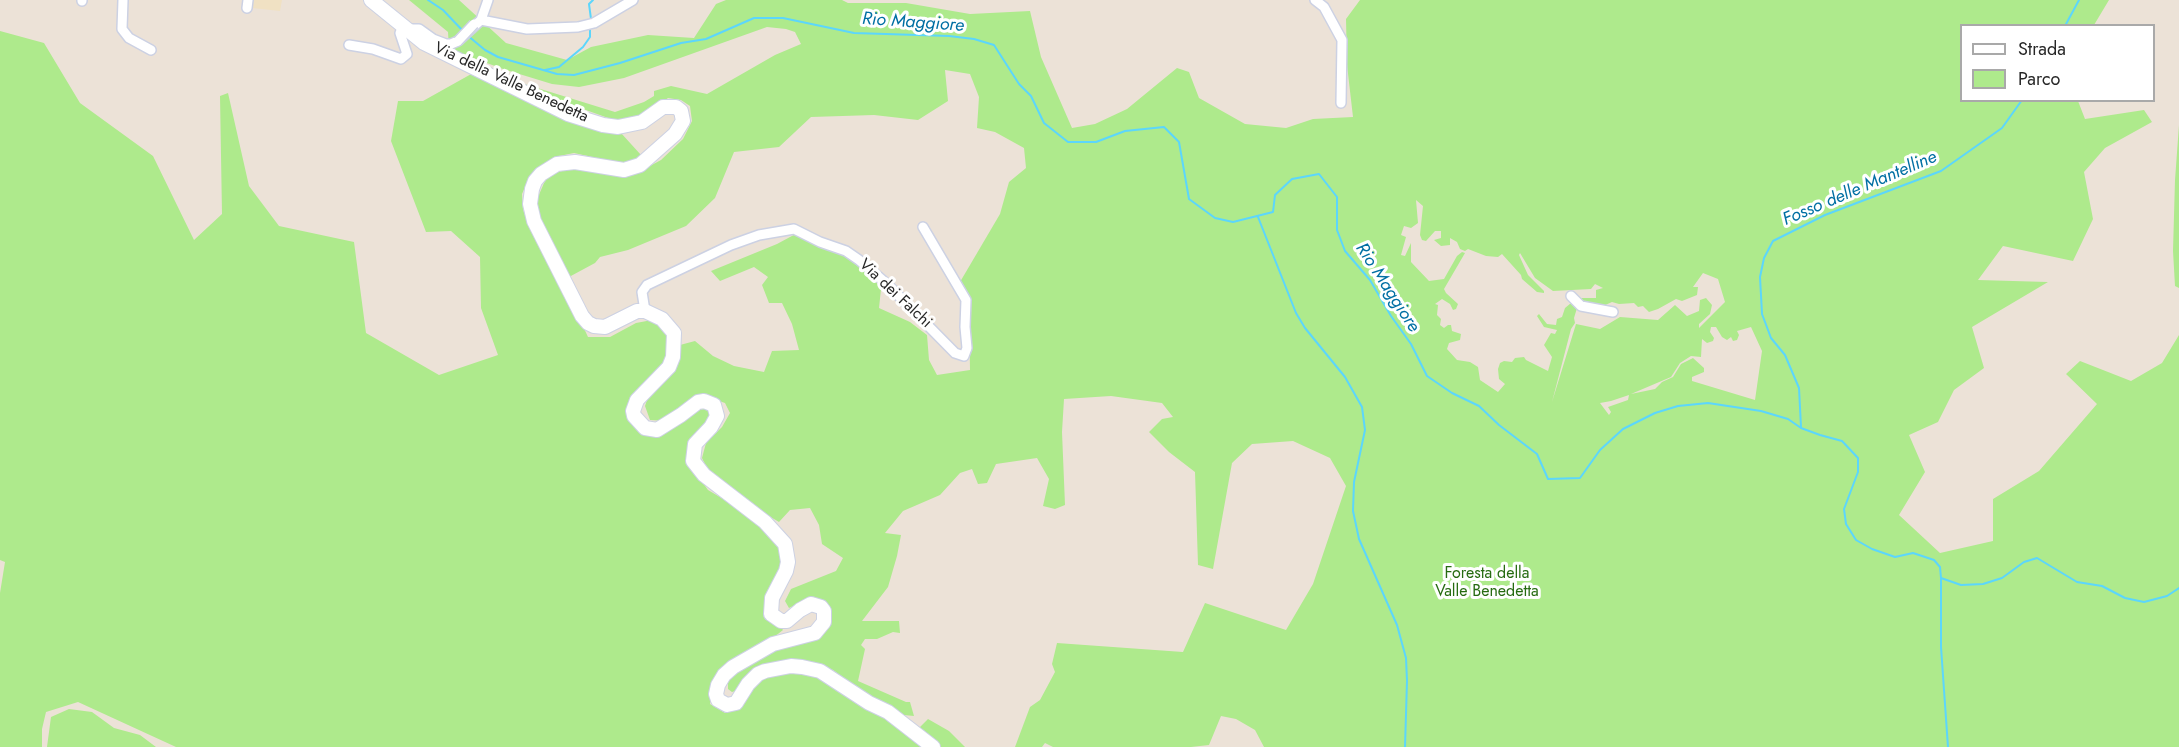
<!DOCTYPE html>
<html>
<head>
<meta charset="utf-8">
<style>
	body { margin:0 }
	#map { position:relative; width:2179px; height:747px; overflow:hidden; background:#ece2d7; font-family:Jost,sans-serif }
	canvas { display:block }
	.legend { position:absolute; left:1960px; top:24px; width:195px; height:78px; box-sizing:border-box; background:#fff; border:2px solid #a9a9a9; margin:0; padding:8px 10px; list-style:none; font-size:18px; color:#272727 }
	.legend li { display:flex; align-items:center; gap:12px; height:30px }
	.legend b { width:30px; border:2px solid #a9a9a9 }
</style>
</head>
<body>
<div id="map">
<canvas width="2179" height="747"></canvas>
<ul class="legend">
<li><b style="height:8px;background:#fff"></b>Strada</li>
<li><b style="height:16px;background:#aeea8c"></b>Parco</li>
</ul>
</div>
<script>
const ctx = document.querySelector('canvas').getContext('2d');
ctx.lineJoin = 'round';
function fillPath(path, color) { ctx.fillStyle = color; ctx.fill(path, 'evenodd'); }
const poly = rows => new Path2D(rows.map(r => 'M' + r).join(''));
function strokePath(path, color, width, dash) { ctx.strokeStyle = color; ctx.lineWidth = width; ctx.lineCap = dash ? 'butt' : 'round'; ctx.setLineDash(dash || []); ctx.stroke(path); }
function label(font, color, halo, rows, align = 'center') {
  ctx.font = font + ' Jost,sans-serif'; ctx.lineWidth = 6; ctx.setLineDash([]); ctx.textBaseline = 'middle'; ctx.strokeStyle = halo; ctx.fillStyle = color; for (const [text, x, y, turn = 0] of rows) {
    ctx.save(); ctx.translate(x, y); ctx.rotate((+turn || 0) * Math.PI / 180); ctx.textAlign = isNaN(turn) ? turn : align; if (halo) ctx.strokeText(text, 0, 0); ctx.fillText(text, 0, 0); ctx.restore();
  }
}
fillPath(poly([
	[253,0,282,0,280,11,252,8]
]), '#f0e1c3');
fillPath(poly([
	[409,0,459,0,506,43,567,60,591,47,648,35,694,38,716,4,726,0,842,0,848,3,906,3,970,14,1030,11,1041,57,1072,128,1095,124,1127,109,1177,68,1189,72,1199,98,1245,124,1286,128,1313,119,1353,117,1347,65,1346,19,1360,0,2109,0,2094,25,1962,26,1962,100,2078,101,2085,119,2144,110,2152,122,2105,148,2084,172,2093,219,2073,261,2003,246,1978,280,2048,282,1972,327,1984,368,1954,390,1938,422,1909,435,1925,472,1899,515,1940,553,1993,541,1993,499,2039,471,2097,404,2066,374,2080,361,2131,381,2162,363,2179,335,2179,747,1264,747,1255,730,1236,719,1221,716,1209,745,1191,747,1053,747,1045,743,1042,747,1015,747,1030,707,1040,700,1055,672,1052,664,1057,643,1183,652,1205,603,1286,630,1313,584,1346,486,1330,458,1293,441,1252,444,1232,463,1213,569,1198,565,1195,472,1169,452,1149,432,1162,419,1173,417,1162,403,1111,396,1064,399,1062,432,1065,505,1055,509,1043,506,1049,479,1037,458,996,464,987,483,978,484,972,469,960,473,940,495,903,511,885,533,901,535,897,556,888,587,862,621,899,621,900,633,893,632,877,639,865,639,861,645,865,649,858,681,906,702,910,702,914,716,904,715,881,701,865,695,833,670,807,662,772,662,763,667,741,689,732,692,728,689,728,680,738,670,777,646,797,645,818,639,829,628,832,615,826,603,810,598,789,608,785,601,791,589,836,571,843,558,822,544,819,525,810,508,790,510,779,522,744,501,709,472,702,458,706,443,722,427,730,413,725,403,705,396,667,421,650,420,645,406,649,394,680,345,695,341,713,356,734,366,764,372,772,351,799,350,792,324,782,303,769,303,762,285,768,277,754,267,720,281,711,271,777,244,803,230,864,263,881,289,879,308,910,322,927,335,929,360,937,375,970,370,969,305,960,282,1000,214,1009,182,1026,168,1024,148,995,132,977,128,979,97,970,74,945,70,948,101,918,120,874,115,811,117,779,147,734,152,715,198,686,226,628,250,600,257,595,263,569,277,538,213,538,197,544,183,551,174,570,169,639,172,661,160,683,139,692,121,690,106,681,100,668,98,650,111,633,120,614,120,549,97,505,78,615,112,644,102,654,96,654,91,671,86,707,94,775,55,801,44,795,32,786,29,767,27,624,78,579,87,552,84,503,69,449,49,448,32],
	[1416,200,1423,206,1420,235,1422,240,1426,241,1435,231,1441,231,1441,238,1434,240,1441,246,1450,245,1450,238,1457,242,1460,249,1465,251,1468,249,1486,256,1498,257,1502,254,1521,275,1522,279,1537,292,1544,293,1544,291,1528,275,1519,255,1520,253,1535,278,1553,291,1591,289,1595,284,1603,288,1596,290,1596,298,1580,298,1582,304,1596,303,1603,306,1612,302,1619,304,1634,303,1638,307,1643,306,1649,312,1658,309,1676,299,1682,301,1697,295,1698,287,1693,287,1703,273,1718,279,1725,302,1699,328,1699,324,1710,314,1712,305,1706,298,1700,300,1699,311,1687,316,1675,305,1658,320,1620,317,1600,329,1576,324,1552,402,1571,329,1575,323,1574,318,1577,308,1576,304,1571,303,1565,308,1562,317,1557,319,1556,325,1547,324,1539,314,1537,316,1544,327,1557,330,1555,334,1551,333,1544,345,1552,357,1548,371,1526,360,1524,357,1515,358,1512,362,1504,361,1500,363,1498,369,1499,379,1505,384,1498,392,1480,380,1478,367,1470,362,1457,360,1447,349,1449,343,1460,340,1461,334,1452,331,1451,325,1448,325,1444,328,1440,325,1441,319,1437,315,1438,305,1435,304,1442,299,1450,304,1453,310,1456,309,1458,304,1446,293,1444,289,1465,253,1462,252,1457,256,1444,279,1429,281,1411,262,1411,243,1405,256,1401,255,1406,237,1401,235,1404,226,1411,228,1418,223],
	[1711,327,1716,327,1722,337,1727,340,1731,337,1733,341,1737,340,1739,335,1737,331,1751,327,1762,351,1755,400,1692,381,1692,377,1704,372,1704,368,1693,358,1681,364,1673,377,1662,382,1655,389,1631,394,1671,377,1680,363,1691,356,1701,357,1702,339,1707,343,1713,341,1714,338,1710,332],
	[1629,395,1628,400,1608,407,1611,412,1609,415,1600,403,1611,401],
	[0,31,44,43,80,103,153,156,194,240,222,214,220,96,228,93,249,186,279,226,354,242,366,333,439,375,498,355,481,308,480,257,451,231,426,232,391,141,398,101,423,101,473,73,575,120,621,133,641,155,639,162,615,162,574,153,554,157,530,176,522,194,523,209,527,222,567,292,588,337,610,337,636,323,652,320,665,329,671,339,663,372,637,396,641,432,660,437,697,410,705,409,711,412,711,423,691,466,708,490,750,515,778,539,783,558,770,613,783,630,713,685,710,704,725,713,740,703,762,679,774,674,800,670,813,672,883,714,926,747,176,747,78,702,46,712,42,729,42,747,0,747,0,593,5,562,0,560],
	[2179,125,2179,288,2175,286,2173,251,2175,180],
	[69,709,92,712,114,728,140,735,156,747,47,747,51,717],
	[928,719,949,731,965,747,940,747,917,730]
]), '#aeea8c');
strokePath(poly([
	[428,0,443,10,463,31],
	[591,19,589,4,593,0],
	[2065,26,2079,0],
	[467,35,485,50,498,57,557,74,574,75,620,63,681,43,706,39,754,18,783,18,854,33,949,36,974,39,994,45,1019,84,1031,96,1044,123,1068,142,1096,142,1125,131,1164,127,1179,142,1189,199,1215,218,1233,222,1273,212,1275,195,1292,179,1319,174,1337,197,1337,230,1345,251,1370,280,1391,316,1411,344,1427,376,1452,393,1479,406,1499,425,1537,454,1548,479,1580,478,1600,450,1623,429,1655,413,1678,406,1708,403,1761,411,1788,419,1801,428,1820,435,1842,441,1858,458,1858,472,1844,509,1846,524,1856,540,1872,549,1895,557,1913,553,1934,560,1940,567,1941,578,1961,585,1983,584,2002,578,2024,562,2037,558,2077,582,2102,586,2125,598,2144,602,2167,596,2179,588],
	[545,70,559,67,583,47,590,37,590,28],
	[1258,217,1296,313,1305,328,1345,377,1362,407,1365,430,1354,482,1353,511,1359,539,1397,625,1406,658,1407,681,1405,747],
	[1801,427,1799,388,1785,355,1771,338,1762,314,1760,277,1764,258,1773,241,1825,215,1941,171,2002,128,2022,100],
	[1941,579,1941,647,1948,747]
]), '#5cd6fc', 2);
const street = poly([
	[123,0,122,29,129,38,151,50],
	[1315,0,1324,7,1342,40,1341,103],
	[82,1,82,0],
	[247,8,248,0],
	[481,20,488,0],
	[407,29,419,29,433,39,446,44,451,44,458,41,481,20,527,29,578,27,594,23,633,0],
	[349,45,373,49,401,59,407,54,400,33,403,26],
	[1571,296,1581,306,1613,312],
	[645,311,642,292,647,285,731,245,759,235,794,229,820,242,846,251,859,260,887,284,955,353,964,356,967,348,965,327,966,300,923,227]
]);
const secondary = poly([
	[371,0,424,43,568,114,603,125,618,127,642,122,663,107,676,107,681,111,683,121,675,134,640,165,624,170,575,162,557,164,541,174,535,181,532,189,530,204,534,221,582,316,588,323,594,326,605,327,637,311,645,311,662,319,674,333,673,357,669,367,637,400,633,411,634,416,645,428,657,430,681,415,698,402,704,401,714,405,717,416,711,427,695,444,693,461,704,475,765,522,785,544,788,562,786,571,772,598,771,614,781,621,787,621,800,610,811,604,821,607,824,611,824,622,815,633,773,644,733,667,724,675,718,685,716,694,718,700,727,705,736,703,748,684,758,674,765,671,791,666,802,667,820,671,869,703,888,712,933,747]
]);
strokePath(street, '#ccd1e3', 12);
strokePath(secondary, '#ccd1e3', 16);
strokePath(street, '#fff', 9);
strokePath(secondary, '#fff', 14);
const streetBridge = poly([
	[458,41,474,24]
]);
strokePath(streetBridge, '#ccd1e3', 12, []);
strokePath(streetBridge, '#fff', 9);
label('16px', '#272727', '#fff', [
	["Via della Valle Benedetta",511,83,25],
	["Via dei Falchi",895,294,43]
]);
label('16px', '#266b11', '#fff', [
	["Foresta della",1487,574],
	["Valle Benedetta",1487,592]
]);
label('italic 18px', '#006fa3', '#fff', [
	["Rio Maggiore",913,23,4],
	["Fosso delle Mantelline",1860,189,-23],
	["Rio Maggiore",1387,288,57]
]);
</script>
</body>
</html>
